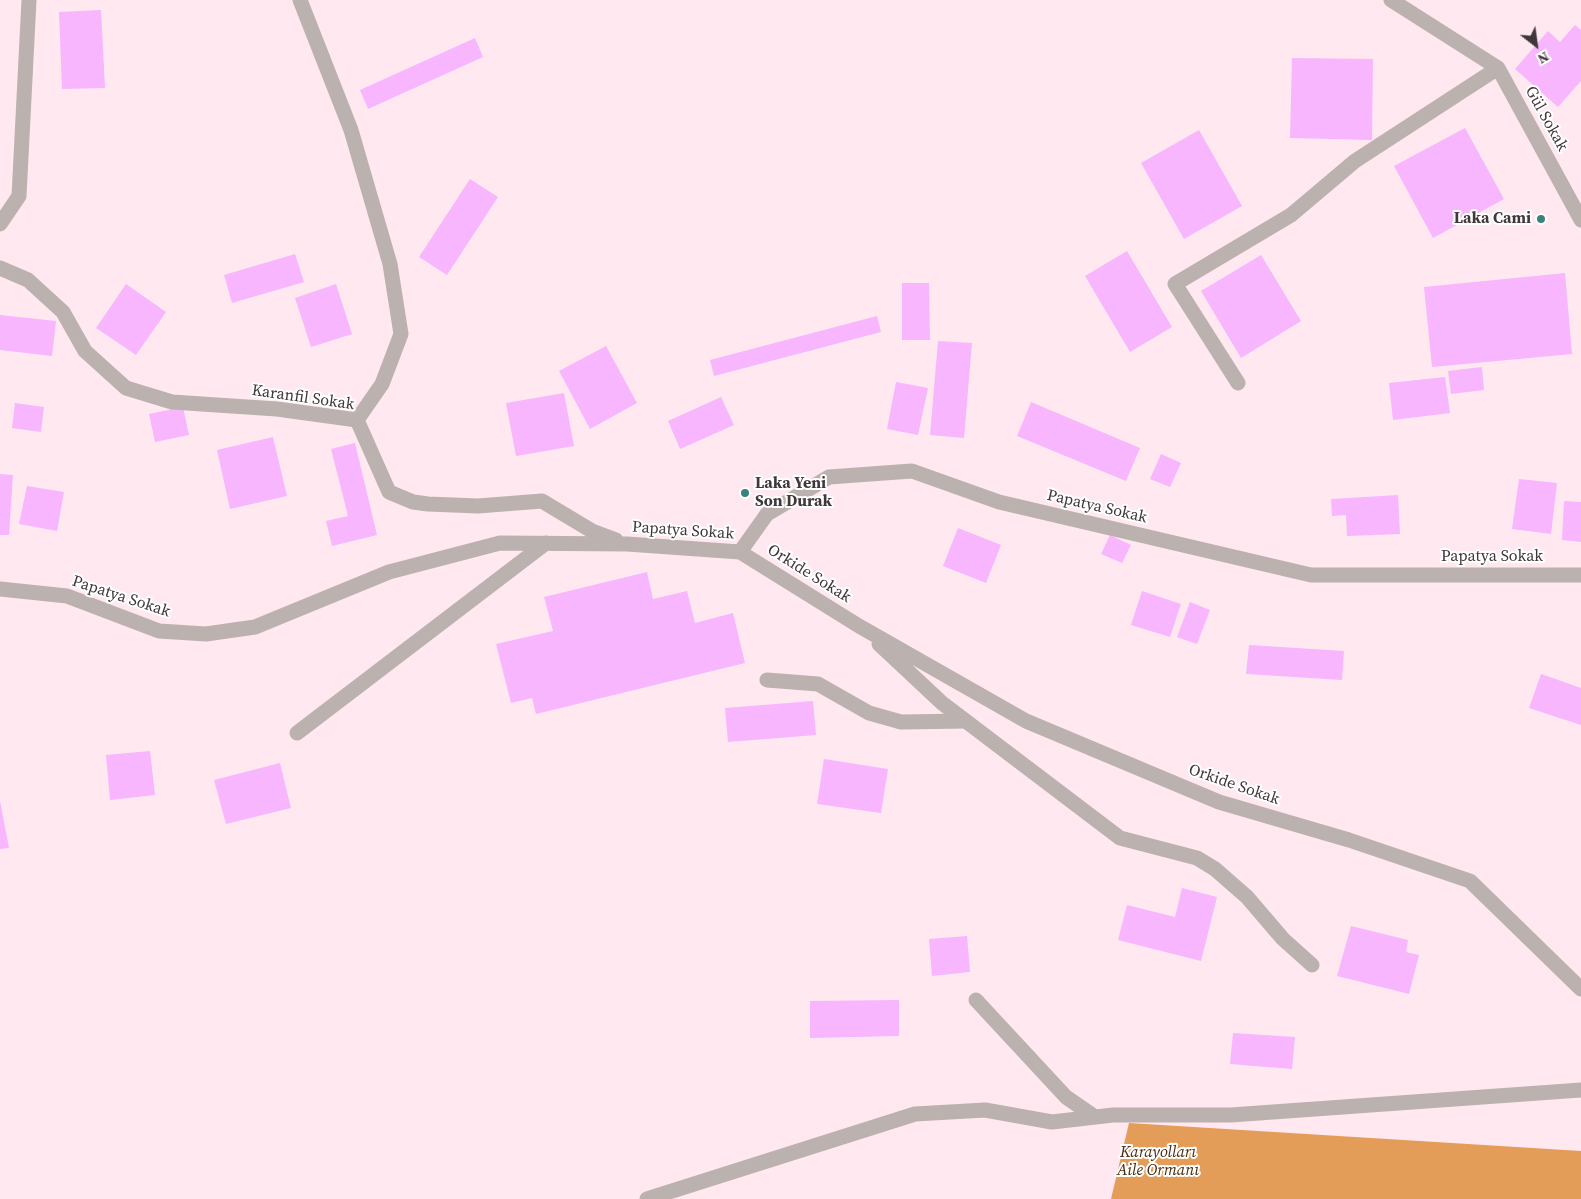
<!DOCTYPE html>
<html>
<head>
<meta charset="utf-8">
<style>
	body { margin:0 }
	#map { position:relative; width:1581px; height:1199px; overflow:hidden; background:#ffe8ef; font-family:"Source Serif 4",serif }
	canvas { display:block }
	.north { position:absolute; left:1511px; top:20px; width:50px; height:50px; -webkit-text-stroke:4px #fff; paint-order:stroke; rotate:150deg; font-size:14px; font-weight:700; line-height:20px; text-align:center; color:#40373a }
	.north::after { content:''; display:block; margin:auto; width:18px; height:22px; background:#40373a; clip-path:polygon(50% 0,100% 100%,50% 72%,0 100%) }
</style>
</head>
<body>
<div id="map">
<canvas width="1581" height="1199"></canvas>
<div class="north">N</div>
</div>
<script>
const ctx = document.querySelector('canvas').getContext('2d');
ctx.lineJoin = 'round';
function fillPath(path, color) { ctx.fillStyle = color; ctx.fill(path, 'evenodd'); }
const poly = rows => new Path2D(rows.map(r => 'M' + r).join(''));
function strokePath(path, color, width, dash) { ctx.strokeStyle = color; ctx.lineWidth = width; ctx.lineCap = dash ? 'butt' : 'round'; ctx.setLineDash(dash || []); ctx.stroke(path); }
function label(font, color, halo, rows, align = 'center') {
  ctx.font = font + ' "Source Serif 4",serif'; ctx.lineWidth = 4; ctx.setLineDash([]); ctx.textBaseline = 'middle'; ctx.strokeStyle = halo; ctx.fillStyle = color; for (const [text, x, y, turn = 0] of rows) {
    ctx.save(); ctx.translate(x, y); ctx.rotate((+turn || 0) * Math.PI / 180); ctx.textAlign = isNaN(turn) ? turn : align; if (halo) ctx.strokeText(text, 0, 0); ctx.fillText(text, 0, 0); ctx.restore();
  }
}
fillPath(poly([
	[1129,1123,1581,1151,1581,1199,1111,1199]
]), '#e49d59');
fillPath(poly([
	[101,10,105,88,62,89,59,12],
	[1575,25,1581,30,1581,81,1558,107,1515,69,1548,31,1560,42],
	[475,38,483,57,368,109,360,90],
	[1292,58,1373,59,1372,140,1290,138],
	[1465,128,1504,199,1433,238,1394,166],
	[1199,130,1242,206,1184,239,1141,163],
	[470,179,498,197,447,275,419,257],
	[1127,251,1172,327,1130,352,1085,276],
	[295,254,304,282,232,303,224,275],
	[1261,255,1301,321,1241,358,1201,291],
	[1565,273,1572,354,1432,367,1424,287],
	[902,283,929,283,930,340,902,340],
	[126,284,166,312,136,355,96,328],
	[336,284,352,334,311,347,295,298],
	[0,315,56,321,52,356,0,350],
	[877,316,881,332,714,376,710,360],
	[938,341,972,343,964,438,930,435],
	[606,346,637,403,590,429,559,371],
	[1482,367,1484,390,1451,394,1448,371],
	[1445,377,1450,413,1393,420,1389,383],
	[896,382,928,388,918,435,887,429],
	[564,393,574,446,516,456,506,403],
	[721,397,734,425,680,449,668,421],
	[1031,402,1140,448,1126,481,1017,436],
	[15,403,44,407,41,432,12,428],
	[183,407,189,435,155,442,149,414],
	[273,437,287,496,230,509,217,450],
	[355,443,377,535,332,546,326,521,348,516,331,449],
	[1161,454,1181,463,1170,487,1150,479],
	[0,474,13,475,9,535,0,535],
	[1519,479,1557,483,1551,534,1512,529],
	[27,486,64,492,57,531,19,524],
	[1398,495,1400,534,1347,536,1346,515,1332,516,1331,499],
	[1564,501,1581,502,1581,542,1562,540],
	[958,528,1001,545,986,583,943,566],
	[1110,535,1131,545,1122,563,1101,554],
	[647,572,653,599,687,591,695,623,733,613,745,663,536,714,532,698,511,703,496,644,553,631,544,597],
	[1142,591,1181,604,1170,637,1131,625],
	[1190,602,1210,610,1197,644,1177,637],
	[1249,645,1344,651,1342,680,1246,674],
	[1541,674,1581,688,1581,725,1529,708],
	[813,701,816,735,728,742,725,708],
	[150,751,155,795,110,800,106,755],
	[824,759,888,769,881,813,817,804],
	[280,763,291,808,226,824,214,780],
	[0,801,9,848,0,849],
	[1182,888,1217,897,1201,961,1118,940,1127,905,1175,917],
	[1351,926,1408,940,1406,952,1419,955,1409,994,1337,976],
	[967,936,970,972,932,976,929,939],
	[899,1000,899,1036,810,1038,810,1001],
	[1233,1033,1295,1037,1292,1069,1230,1064]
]), '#f7b6fe');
strokePath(poly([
	[767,680,818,684,869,713,901,722,965,721],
	[297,733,546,543],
	[976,1000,1066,1097,1095,1117],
	[647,1199,915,1114,985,1110,1052,1122,1113,1115,1231,1115,1581,1090]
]), '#bbb1af', 15);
strokePath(poly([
	[300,0,351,130,390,264,401,334,382,384,357,420],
	[1391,0,1498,68,1581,220],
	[0,224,19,196,29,0],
	[0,268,28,280,63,312,85,351,126,388,172,402,277,409,357,420,389,492,413,502,428,504,478,506,542,501,592,531,616,540],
	[1238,383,1175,284,1291,215,1355,161,1498,68],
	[740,552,859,626,1026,721,1219,802,1349,840,1470,881,1581,989],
	[0,589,67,596,159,631,206,634,255,627,389,572,500,543,627,544,740,552,767,514,829,477,912,471,999,502,1311,575,1581,575],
	[879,644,942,703,1120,838,1197,858,1215,869,1247,897,1283,939,1312,965]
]), '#bbb1af', 15);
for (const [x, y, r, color] of [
	[1541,219,5,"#3a827e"],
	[745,493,5,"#3a827e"]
]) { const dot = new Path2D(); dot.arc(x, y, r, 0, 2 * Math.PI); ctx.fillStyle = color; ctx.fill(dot); strokePath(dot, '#fff', 2); }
label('16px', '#40373a', '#fff', [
	["Gül Sokak",1546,119,61],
	["Karanfil Sokak",303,398,8],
	["Papatya Sokak",1097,507,13],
	["Papatya Sokak",683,531,4],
	["Papatya Sokak",1492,557],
	["Orkide Sokak",809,574,32],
	["Papatya Sokak",121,597,18],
	["Orkide Sokak",1234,785,19]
]);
label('bold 16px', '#40373a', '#fff', [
	["Laka Cami",1531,219],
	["Laka Yeni",755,484,"left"],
	["Son Durak",755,502,"left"]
], 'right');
label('italic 16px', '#492c0f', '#fff', [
	["Karayolları",1158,1153],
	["Aile Ormanı",1158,1171]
]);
</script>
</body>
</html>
